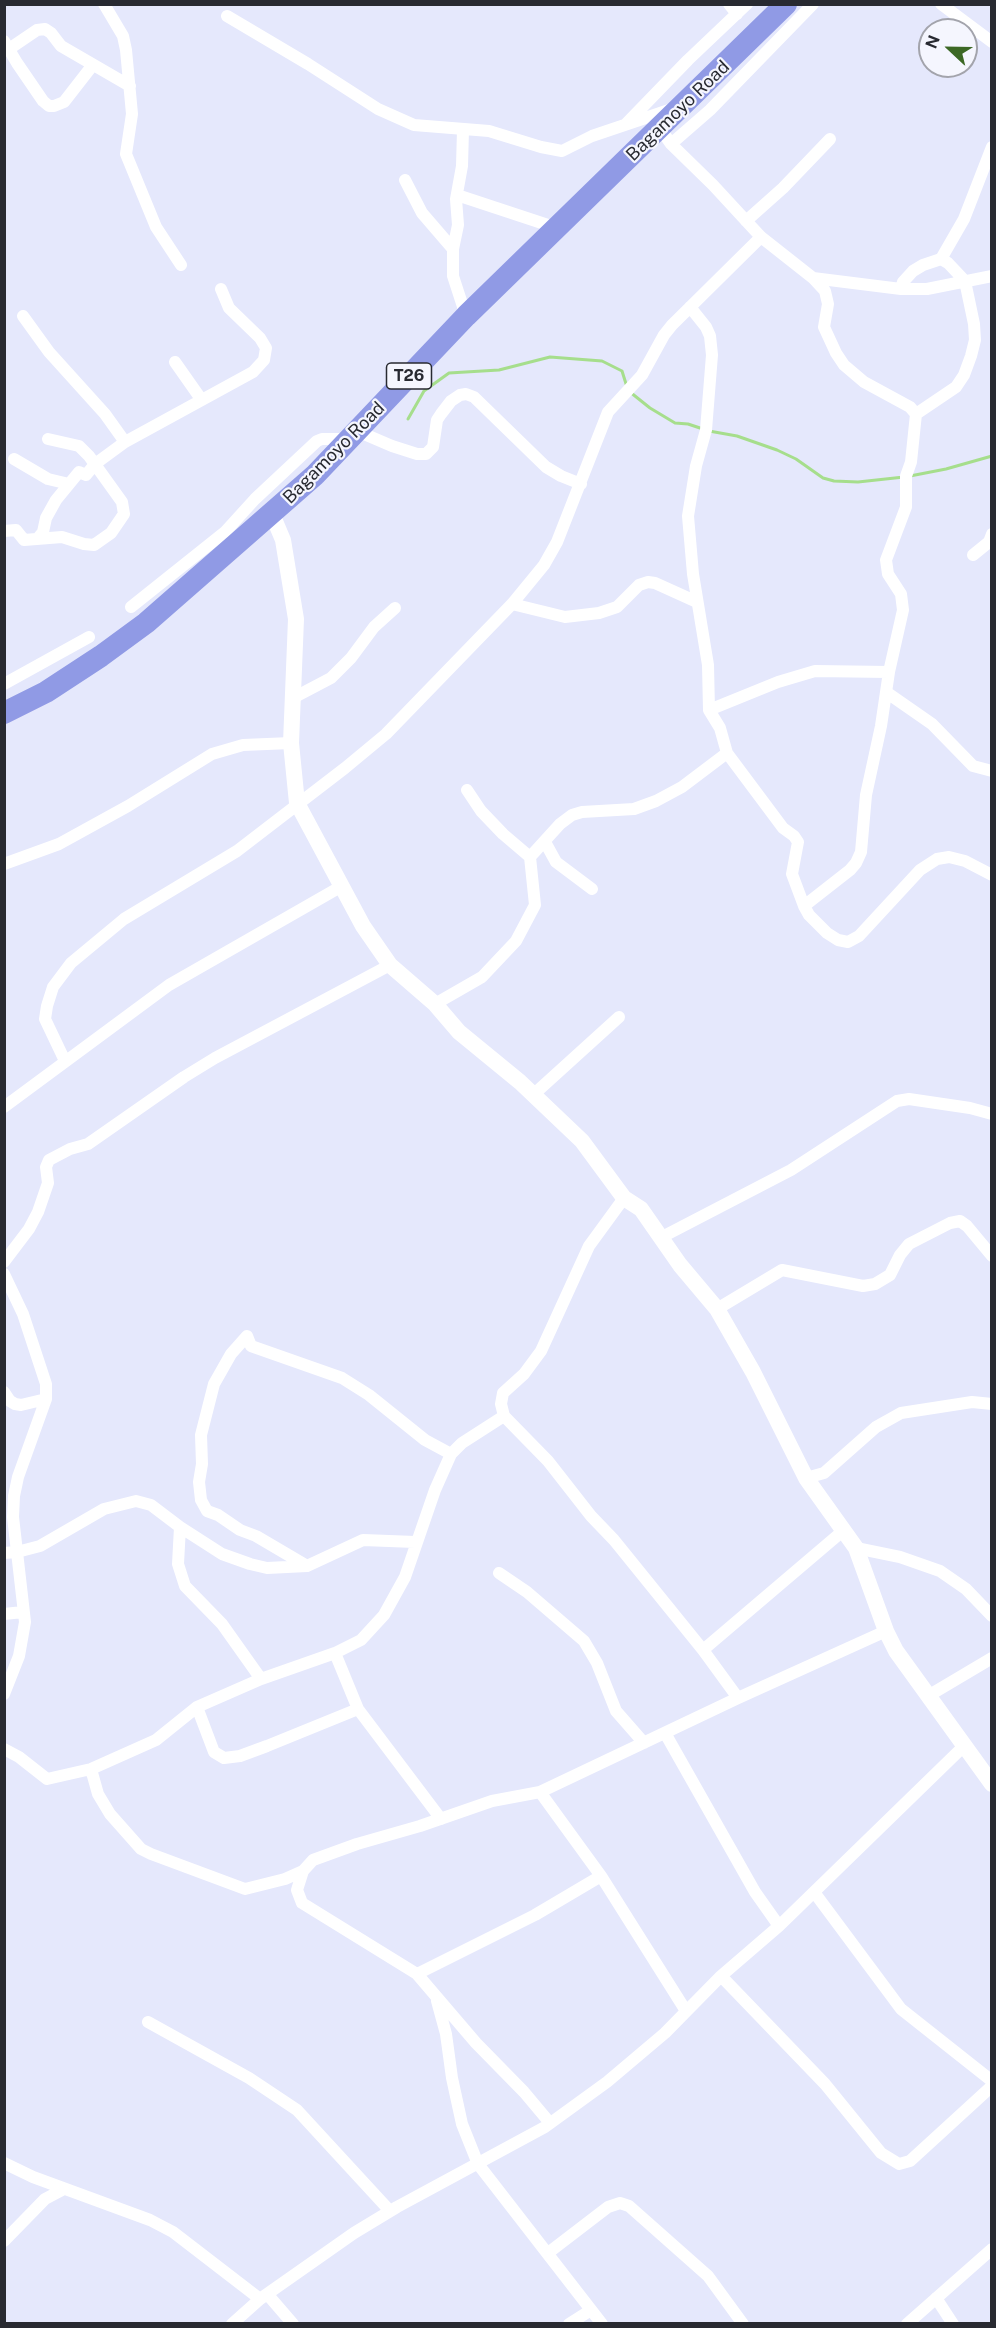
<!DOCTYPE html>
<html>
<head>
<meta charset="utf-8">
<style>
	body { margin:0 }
	#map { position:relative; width:996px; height:2328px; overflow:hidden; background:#e5e8fc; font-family:"Public Sans",sans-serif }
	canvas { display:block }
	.frame { position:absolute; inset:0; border:6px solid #282a31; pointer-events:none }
	.north { position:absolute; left:918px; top:18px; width:60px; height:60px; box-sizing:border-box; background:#f5f6fe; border:2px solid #a3a4ac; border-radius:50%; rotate:292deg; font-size:16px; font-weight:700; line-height:24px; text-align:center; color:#282a31 }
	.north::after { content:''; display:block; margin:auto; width:21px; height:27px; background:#3c6825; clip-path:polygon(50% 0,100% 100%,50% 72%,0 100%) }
</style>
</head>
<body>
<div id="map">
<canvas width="996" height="2328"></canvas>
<div class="frame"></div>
<div class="north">N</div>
</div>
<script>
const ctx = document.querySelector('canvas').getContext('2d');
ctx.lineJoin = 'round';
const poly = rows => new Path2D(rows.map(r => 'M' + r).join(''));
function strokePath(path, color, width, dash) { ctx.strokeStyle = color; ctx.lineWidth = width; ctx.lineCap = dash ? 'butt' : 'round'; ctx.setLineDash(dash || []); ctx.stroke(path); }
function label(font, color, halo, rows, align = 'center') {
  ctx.font = font + ' "Public Sans",sans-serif'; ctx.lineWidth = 4.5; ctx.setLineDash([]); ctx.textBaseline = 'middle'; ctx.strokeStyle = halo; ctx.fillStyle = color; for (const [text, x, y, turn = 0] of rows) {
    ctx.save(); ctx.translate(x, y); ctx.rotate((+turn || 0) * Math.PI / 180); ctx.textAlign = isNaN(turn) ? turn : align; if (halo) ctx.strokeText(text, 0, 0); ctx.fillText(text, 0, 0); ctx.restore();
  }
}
strokePath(poly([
	[630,392,650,408,675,423,688,424,703,429],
	[408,419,424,391,449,373,499,370,550,357,602,361,622,371,627,387],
	[709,431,737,436,777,450,796,459,823,478,834,481,858,482,904,477],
	[910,476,946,469,992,456]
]), '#a6de8c', 3);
strokePath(poly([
	[104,4,123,36,126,50,132,114,126,154,156,227,181,265],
	[729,4,737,14],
	[941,4,992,42],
	[227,16,308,64,378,109,414,125,489,131,541,147,562,151,592,136,672,109],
	[4,41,17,63,43,101,49,106,54,106,64,102,92,66],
	[9,49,37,30,45,29,51,33,61,46,130,86],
	[626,124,688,60,747,4],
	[663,126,664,134,671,144,713,185,761,237,813,278,825,291,828,304,824,327,836,353,844,365,864,382,910,407,916,414,911,462,906,476,906,507,886,560,888,574,901,594,903,610,889,672,881,726,866,795,861,852,856,863,850,870,804,906],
	[463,130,462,166,456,199,458,225,453,249,453,276,466,316],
	[671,144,710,110,813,4],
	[405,180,422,213,453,249],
	[457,195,557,228],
	[746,221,783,188,830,139],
	[941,259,964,219,992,147],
	[813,278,901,289,927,289,992,276],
	[901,289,903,282,913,271,923,265,941,259,948,263,965,281,974,324,975,340,971,356,964,375,956,387,916,414],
	[690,307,706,327,710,336,712,355,706,430,696,466,688,516,693,574,708,665,709,710,720,728,727,753,783,828,794,836,798,842,792,874,804,906,809,915,827,933,838,940,848,942,859,936,920,870,937,859,949,857,965,861,992,875],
	[23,316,49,352,105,414,125,442],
	[175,362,201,399],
	[357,431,392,446,417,454,426,454,433,447,437,420,441,414,451,401,460,395,466,394,474,397,546,467,561,476,581,484],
	[14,459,48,479,69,484],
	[4,531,16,530,24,540,62,537,84,544,94,545,111,533,124,514,122,502,89,456,79,446,48,439],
	[38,538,43,532,46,518,56,500,79,472,86,475,95,464,125,442,253,372,264,360,266,348,260,338,229,308,221,289],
	[973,555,989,542,992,534],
	[512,604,565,617,599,613,617,607,639,585,648,582,655,583,697,602],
	[131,607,225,532,255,499,317,441,322,439,349,439],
	[4,684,89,637],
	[886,692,932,724,973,766,992,771],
	[293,698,331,678,351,658,374,627,395,608],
	[709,710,778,682,815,671,889,672],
	[545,842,556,862,592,889],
	[530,857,560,824,572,815,582,812,634,809,656,801,682,787,727,753],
	[4,864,59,844,128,806,212,754,243,745,291,743],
	[435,1004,482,977,516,941,535,905,530,857,503,834,481,811,467,790],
	[65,1061,45,1019,47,1006,53,987,71,963,124,919,237,851,345,768,386,734,512,604,544,565,557,542,608,412,642,375,664,335,672,325,761,237],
	[533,1095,619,1017],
	[4,1107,169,985,342,886],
	[624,1198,589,1246,541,1351,524,1374,503,1393,501,1404,504,1416,548,1461,591,1516,614,1540,703,1650,738,1698],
	[662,1237,791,1170,897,1101,909,1099,970,1108,992,1114],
	[4,1262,29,1229,38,1212,48,1183,46,1167,49,1160,70,1149,88,1144,184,1077,215,1058,390,965],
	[4,1274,23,1314,46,1384,46,1399,18,1477,14,1496,13,1517,25,1622,19,1656,4,1694],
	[717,1309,782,1270,863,1286,875,1284,890,1275,900,1255,909,1244,950,1223,960,1221,967,1226,992,1256],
	[4,1392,10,1401,15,1404,21,1405,46,1399],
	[806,1478,824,1473,876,1427,901,1413,972,1402,992,1404],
	[180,1527,178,1564,185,1586,222,1624,261,1679],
	[856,1548,900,1557,940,1571,966,1589,992,1616],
	[4,1553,17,1552,40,1546,104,1509,136,1501,151,1505,180,1527,222,1554,250,1564,267,1568,307,1566,363,1540,415,1542],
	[307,1566,256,1536,240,1530,218,1515,207,1511,201,1500,199,1482,202,1464,201,1435,214,1384,231,1354,247,1336,251,1346,342,1378,369,1395,425,1440,451,1454],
	[499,1573,527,1592,584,1641,597,1663,616,1711,644,1743],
	[4,1614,23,1612],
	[703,1650,844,1530],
	[335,1653,358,1709,441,1819],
	[928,1696,992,1658],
	[197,1707,214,1752,224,1758,240,1756,267,1746,358,1709],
	[665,1733,755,1892,779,1926],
	[4,1749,19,1757,47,1779,91,1769,156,1740,197,1707,261,1679,335,1653,361,1640,384,1615,405,1577,435,1490,451,1454,462,1443,504,1416],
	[91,1769,98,1794,110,1814,141,1849,151,1854,245,1889,285,1879,303,1871],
	[601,1876,686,2011],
	[814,1892,901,2009,992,2081],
	[417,1974,535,1915,601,1876,540,1792],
	[721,1976,825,2084,881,2153,899,2164,910,2161,992,2086],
	[437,2001,446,2034,452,2078,462,2124,478,2164,602,2324],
	[148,2022,249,2078,297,2110,390,2211],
	[550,2123,524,2092,476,2043,417,1974,302,1903,297,1890,303,1871,313,1860,357,1844,420,1826,492,1801,540,1792,738,1698,886,1631],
	[4,2163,33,2177,150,2220,173,2232,260,2299],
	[4,2241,45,2199,64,2189],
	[548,2253,608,2207,620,2203,629,2206,708,2276,743,2324],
	[268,2295,293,2324],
	[936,2298,953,2324],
	[232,2324,260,2299,354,2233,397,2207,545,2127,607,2082,665,2033,721,1976,779,1926,963,1747],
	[569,2324,591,2310],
	[907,2324,992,2249]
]), '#fff', 12);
strokePath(poly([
	[272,514,283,540,296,619,291,743,297,803,363,926,390,965,435,1004,459,1032,520,1082,582,1141,624,1198,641,1209,680,1265,717,1309,753,1372,806,1478,856,1548,886,1631,896,1651,992,1784]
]), '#fff', 16);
strokePath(poly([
	[4,713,46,692,101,656,146,623,315,475,466,316,786,4]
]), '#909ae5', 22);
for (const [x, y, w] of [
	[409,376,45]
]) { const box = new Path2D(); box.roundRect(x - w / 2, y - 13, w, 26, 4.5); ctx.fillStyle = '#f5f6fe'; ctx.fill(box); strokePath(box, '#282a31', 1.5); }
label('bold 16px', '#282a31', null, [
	["T26",409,376]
]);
label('18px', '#282a31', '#f5f6fe', [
	["Bagamoyo Road",678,111,-44],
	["Bagamoyo Road",334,453,-45]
]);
</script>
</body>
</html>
